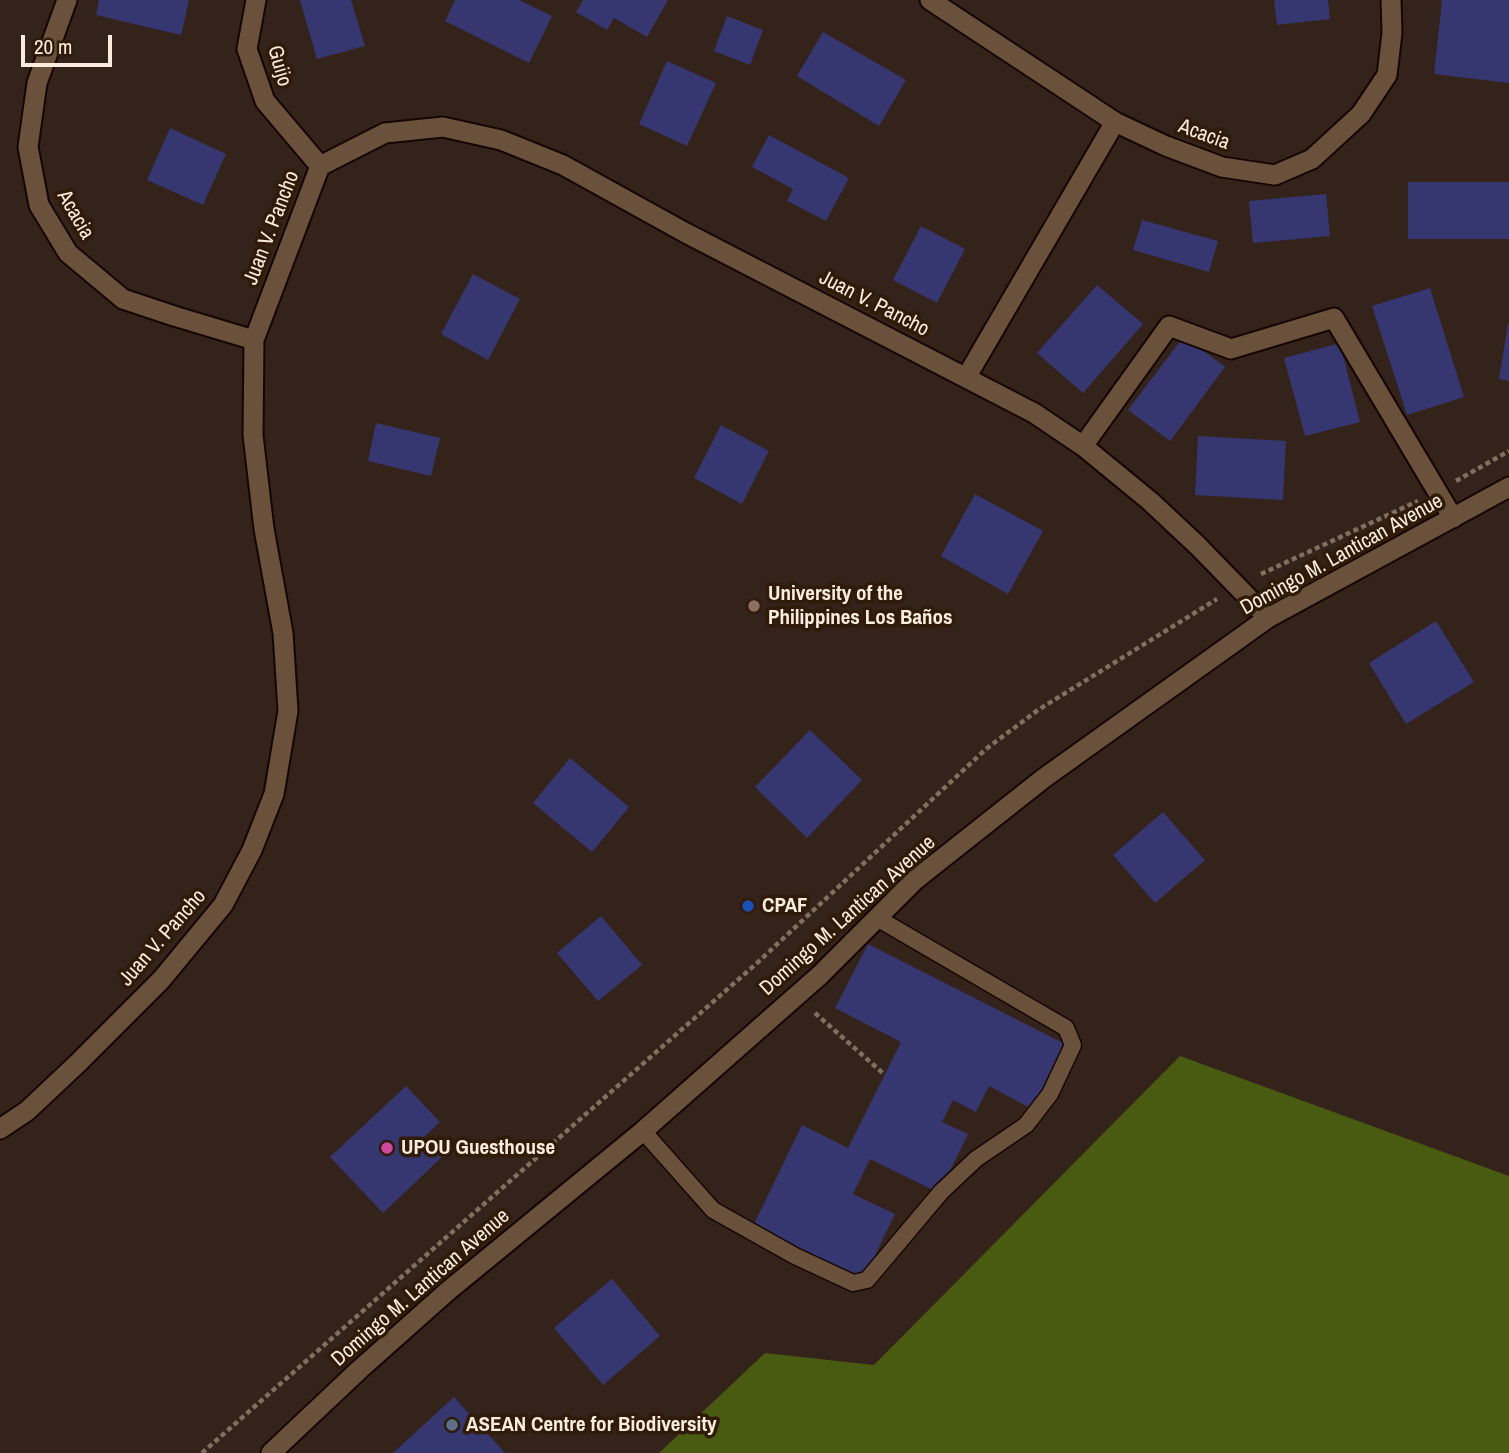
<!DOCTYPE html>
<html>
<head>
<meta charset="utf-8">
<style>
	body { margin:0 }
	#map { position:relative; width:1509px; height:1453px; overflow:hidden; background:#2f1b07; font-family:"Archivo Narrow",sans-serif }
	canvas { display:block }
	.scale { position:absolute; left:21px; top:35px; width:91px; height:32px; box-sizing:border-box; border:4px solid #fbece0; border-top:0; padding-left:9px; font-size:21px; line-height:24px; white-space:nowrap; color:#fbece0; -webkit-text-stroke:5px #2f1b07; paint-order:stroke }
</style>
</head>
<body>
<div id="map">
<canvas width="1509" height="1453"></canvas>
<div class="scale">20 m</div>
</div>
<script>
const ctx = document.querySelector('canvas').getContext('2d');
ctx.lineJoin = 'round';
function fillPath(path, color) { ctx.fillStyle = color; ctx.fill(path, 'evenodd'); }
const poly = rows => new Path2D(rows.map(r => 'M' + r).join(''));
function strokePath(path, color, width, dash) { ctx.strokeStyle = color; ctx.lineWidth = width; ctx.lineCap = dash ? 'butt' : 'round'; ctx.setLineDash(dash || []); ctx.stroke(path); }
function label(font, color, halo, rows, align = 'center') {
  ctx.font = font + ' "Archivo Narrow",sans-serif'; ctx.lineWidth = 7; ctx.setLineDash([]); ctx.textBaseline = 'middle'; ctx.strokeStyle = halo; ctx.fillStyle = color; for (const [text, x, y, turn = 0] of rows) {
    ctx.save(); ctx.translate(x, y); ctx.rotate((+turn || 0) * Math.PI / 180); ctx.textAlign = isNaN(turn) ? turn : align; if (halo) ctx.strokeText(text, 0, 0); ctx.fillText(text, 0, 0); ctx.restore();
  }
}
fillPath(poly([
	[0,0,1509,0,1509,1211,1208,1453,0,1453]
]), '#34231b');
fillPath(poly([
	[1180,1056,1509,1176,1509,1453,659,1453,765,1353,874,1365]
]), '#495a11');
fillPath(poly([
	[99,0,189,0,181,35,96,15],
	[300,0,351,0,365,46,317,59],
	[455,0,519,0,552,16,529,63,445,21],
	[583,0,668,0,647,37,614,18,607,30,576,12],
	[1274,0,1328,0,1330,19,1277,25],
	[1442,0,1509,0,1509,83,1434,74],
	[727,16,763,30,750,65,714,51],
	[823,32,906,80,879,126,797,76],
	[667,61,716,83,687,146,639,124],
	[170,128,226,154,203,205,147,180],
	[769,135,849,178,826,221,787,201,793,189,752,167],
	[1408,182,1509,182,1509,239,1408,239],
	[1326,194,1330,236,1253,243,1249,201],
	[1142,220,1218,241,1209,272,1133,250],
	[921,226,965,249,937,303,893,280],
	[473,274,520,299,488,360,441,334],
	[1097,285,1143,324,1083,393,1037,353],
	[1430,288,1464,397,1407,415,1372,306],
	[1508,324,1509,324,1509,381,1499,379],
	[1184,336,1225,367,1170,441,1128,410],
	[1340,343,1360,422,1305,436,1284,358],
	[376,423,440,438,431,476,368,461],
	[721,425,769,451,742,504,694,478],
	[1198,436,1286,441,1283,500,1195,495],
	[975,494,1043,531,1008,594,941,556],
	[1436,621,1474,682,1406,724,1369,663],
	[810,730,862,780,807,838,755,787],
	[570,758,629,807,592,852,533,803],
	[1163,812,1205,860,1155,903,1113,855],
	[601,916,642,965,598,1001,557,953],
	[868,944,1069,1046,1036,1111,989,1086,976,1112,953,1100,942,1122,968,1134,939,1193,870,1159,853,1194,895,1214,863,1280,753,1226,802,1125,848,1148,901,1042,835,1008],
	[406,1086,440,1122,423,1138,442,1157,383,1213,330,1157],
	[612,1279,660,1336,603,1385,554,1328],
	[454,1397,505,1453,393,1453]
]), '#363670');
const service = poly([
	[643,1131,713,1210,795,1256,853,1283,867,1280,941,1192,976,1159,1026,1125,1050,1094,1073,1045,1066,1028,877,918]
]);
const minor = poly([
	[67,0,37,83,28,147,39,205,68,253,123,299,174,316,254,340],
	[256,0,247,49,265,101,320,166],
	[930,0,1115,122,1166,146,1222,167,1275,175,1312,159,1361,114,1387,75,1392,33,1391,0],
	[967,376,1115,122],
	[1083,446,1169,326,1231,349,1334,318,1453,518],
	[0,1129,27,1111,78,1063,161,980,223,905,252,850,274,794,288,711,283,633,264,529,253,435,254,340,320,166,385,133,443,127,501,140,563,165,684,232,1034,413,1083,446,1150,501,1198,546,1268,618],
	[271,1453,359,1370,449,1290,643,1131,820,975,915,880,1044,778,1268,618,1509,487]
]);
strokePath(service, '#170500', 19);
strokePath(minor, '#170500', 23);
strokePath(poly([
	[1456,481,1509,451],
	[1261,574,1418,501],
	[815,1013,885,1075],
	[202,1453,757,963,986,749,1038,710,1217,599]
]), '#82705f', 4.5, [5, 3.5]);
strokePath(service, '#69513c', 16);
strokePath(minor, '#69513c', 19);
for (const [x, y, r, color] of [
	[754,606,7,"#8d6e63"],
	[748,906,7,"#1a4fb4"],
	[387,1148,7,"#d1479c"],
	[452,1425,7,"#5c6f8a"]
]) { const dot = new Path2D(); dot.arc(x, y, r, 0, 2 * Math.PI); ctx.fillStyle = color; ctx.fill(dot); strokePath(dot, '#2f1b07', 2.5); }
label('21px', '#fbece0', '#2f1b07', [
	["Guijo",279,66,74],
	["Acacia",1204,135,20],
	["Acacia",75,215,60],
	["Juan V. Pancho",272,228,-69],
	["Juan V. Pancho",874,304,27],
	["Domingo M. Lantican Avenue",1342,555,-29],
	["Domingo M. Lantican Avenue",848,916,-42],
	["Juan V. Pancho",163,938,-49],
	["Domingo M. Lantican Avenue",421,1288,-41]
]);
label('bold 21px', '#fbece0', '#2f1b07', [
	["University of the",768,594],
	["Philippines Los Baños",768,618],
	["CPAF",762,906],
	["UPOU Guesthouse",401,1148],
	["ASEAN Centre for Biodiversity",466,1425]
], 'left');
</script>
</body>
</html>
